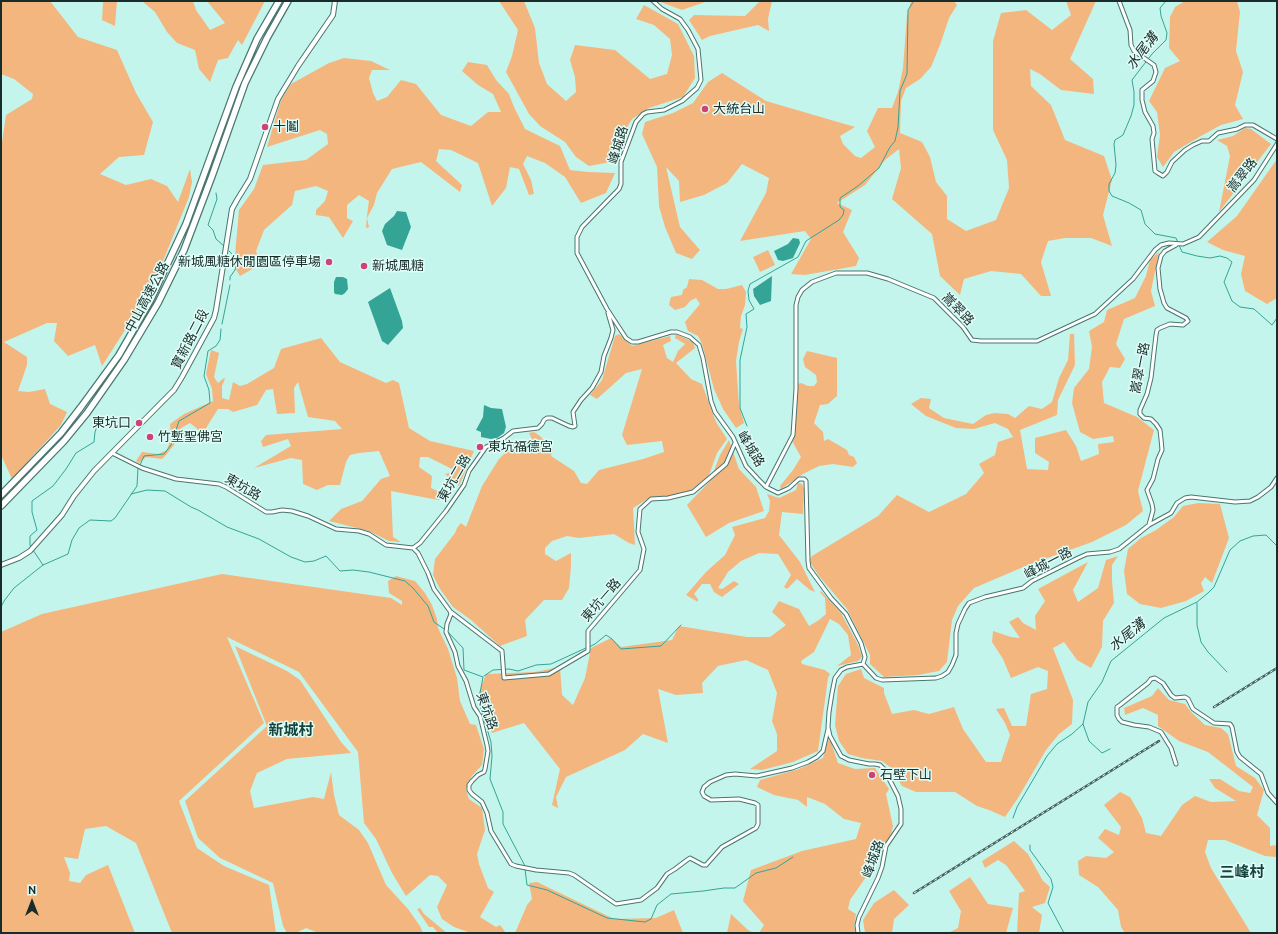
<!DOCTYPE html>
<html>
<head>
<meta charset="utf-8">
<style>
	body { margin:0 }
	#map { position:relative; width:1278px; height:934px; overflow:hidden; background:#c4f5ec; font-family:Ubuntu,sans-serif }
	canvas { display:block }
	.frame { position:absolute; inset:0; border:2px solid #192c29; pointer-events:none }
	.north { position:absolute; left:12px; top:882px; width:40px; height:40px; -webkit-text-stroke:3px #e0fdf8; paint-order:stroke; rotate:0deg; font-size:11px; font-weight:700; line-height:16px; text-align:center; color:#192c29 }
	.north::after { content:''; display:block; margin:auto; width:14px; height:18px; background:#192c29; clip-path:polygon(50% 0,100% 100%,50% 72%,0 100%) }
</style>
</head>
<body>
<div id="map">
<canvas width="1278" height="934"></canvas>
<div class="frame"></div>
<div class="north">N</div>
</div>
<script>
const ctx = document.querySelector('canvas').getContext('2d');
ctx.lineJoin = 'round';
function fillPath(path, color) { ctx.fillStyle = color; ctx.fill(path, 'evenodd'); }
const poly = rows => new Path2D(rows.map(r => 'M' + r).join(''));
function strokePath(path, color, width, dash) { ctx.strokeStyle = color; ctx.lineWidth = width; ctx.lineCap = dash ? 'butt' : 'round'; ctx.setLineDash(dash || []); ctx.stroke(path); }
function label(font, color, halo, rows, align = 'center') {
  ctx.font = font + ' Ubuntu,"Noto Sans TC",sans-serif'; ctx.lineWidth = 3; ctx.setLineDash([]); ctx.textBaseline = 'middle'; ctx.strokeStyle = halo; ctx.fillStyle = color; for (const [text, x, y, turn = 0] of rows) {
    ctx.save(); ctx.translate(x, y); ctx.rotate((+turn || 0) * Math.PI / 180); ctx.textAlign = isNaN(turn) ? turn : align; if (halo) ctx.strokeText(text, 0, 0); ctx.fillText(text, 0, 0); ctx.restore();
  }
}
fillPath(poly([
	[1,1,50,1,78,37,117,50,136,93,153,122,144,155,119,157,100,174,126,185,151,179,167,186,178,202,190,169,192,182,189,197,152,288,102,366,95,345,68,356,54,341,57,323,47,323,4,342,27,357,27,365,18,391,29,392,45,389,50,404,67,412,61,425,12,479,1,455,1,149,6,115,32,99,33,94,14,79,1,74],
	[102,1,117,1,115,26,102,20,103,3],
	[142,1,193,1,196,10,210,30,225,23,207,1,265,1,242,45,238,40,228,58,218,60,210,82,199,69,195,50,177,43,167,32,155,12],
	[499,1,524,1,535,28,539,63,547,84,566,101,576,92,575,77,570,60,575,45,615,50,650,79,667,74,672,55,670,39,654,25,636,19,644,5,678,24,694,56,695,78,683,97,649,108,632,119,621,138,616,161,589,166,576,157,565,142,540,126,529,114,506,72,512,56,518,30],
	[658,1,708,1,682,10],
	[760,1,772,1,768,19,769,31,758,25,710,36,702,40,689,20,694,15,745,16],
	[911,1,954,1,957,5,949,18,940,45,931,67,920,79,906,88,901,101,900,133,922,142,930,157,936,182,947,196,947,219,966,231,996,220,1009,188,1007,160,993,130,993,41,1001,13,1026,10,1052,30,1071,15,1066,1,1096,1,1070,59,1093,79,1094,94,1061,90,1040,74,1030,69,1031,86,1051,105,1065,140,1104,156,1112,180,1103,215,1112,246,1091,238,1065,238,1048,241,1041,262,1051,296,1041,296,1021,274,991,271,964,279,960,295,940,276,932,234,892,199,901,168,899,149,885,160,865,185,837,203,852,210,843,232,859,258,856,266,805,275,791,274,811,239,805,231,740,241,766,193,769,178,742,164,727,183,704,195,680,202,679,181,666,167,680,227,700,250,692,259,676,253,665,227,659,206,657,167,642,134,645,122,673,113,693,103,708,82,722,73,766,101,855,127,840,136,843,144,855,156,861,158,875,147,867,131,878,108,892,108,898,92,903,68,907,15],
	[1185,1,1237,1,1240,12,1236,51,1243,72,1235,105,1243,119,1221,125,1201,136,1174,152,1163,167,1157,157,1160,135,1157,112,1149,101,1165,68,1180,61,1169,48,1170,17,1175,7],
	[344,58,371,61,390,70,372,70,369,78,373,93,377,101,387,97,401,80,416,84,441,115,471,126,488,112,501,112,493,94,478,85,462,71,468,62,487,65,496,80,509,94,514,107,525,129,560,146,570,170,588,172,615,173,606,193,581,203,565,177,545,163,527,156,523,164,531,180,534,194,529,195,519,169,510,167,506,188,492,206,478,163,451,150,439,149,436,161,462,185,460,192,421,162,392,169,377,193,374,205,367,218,369,227,366,228,367,215,369,201,359,195,347,205,347,218,353,221,343,238,329,217,316,215,316,210,325,201,328,191,316,186,295,191,292,205,264,230,256,251,258,258,275,263,273,266,256,267,240,276,234,266,239,210,254,189,263,165,306,160,328,144,327,134,320,130,267,147,281,100,291,84,329,63],
	[1245,128,1251,129,1271,144,1219,212,1230,156,1227,146,1217,140,1233,136],
	[1277,159,1277,298,1267,304,1245,291,1241,274,1245,256,1223,250,1207,242,1237,216],
	[768,250,775,265,760,272,753,257],
	[1159,252,1151,291,1155,306,1124,319,1116,344,1125,359,1120,368,1110,367,1102,382,1104,403,1137,417,1154,430,1138,491,1143,511,1126,525,1092,542,1028,565,974,588,958,606,952,620,947,662,939,671,918,675,884,677,870,664,870,655,847,609,819,576,809,561,812,556,878,516,897,495,929,512,966,494,984,473,979,464,995,455,998,442,1013,437,1008,429,995,423,974,429,956,428,926,416,911,404,921,398,931,399,929,408,944,418,973,424,986,415,995,413,1008,414,1015,418,1029,406,1042,409,1052,402,1059,378,1068,360,1070,334,1074,334,1075,365,1058,400,1057,415,1020,430,1027,469,1048,470,1049,462,1035,453,1035,438,1066,430,1076,446,1081,461,1099,454,1098,444,1114,442,1113,436,1093,439,1080,432,1072,403,1074,388,1089,369,1092,347,1089,331,1104,322,1107,310,1135,298,1146,276,1150,260],
	[689,279,702,280,718,289,726,289,742,285,746,292,745,305,741,316,740,328,743,329,739,342,736,361,739,405,744,423,736,428,723,409,714,389,702,344,698,336,688,331,685,322,700,304,696,298,690,301,685,307,675,310,669,305,671,297,682,295,683,290,687,287],
	[619,334,632,346,670,336,671,341,663,345,667,358,673,362,678,351,685,344,675,338,676,334,693,342,695,348,676,363,691,379,702,384,716,422,727,439,717,453,708,478,685,494,667,497,651,497,633,508,635,545,629,543,614,534,579,538,567,536,552,541,545,548,545,554,556,561,571,553,571,566,569,588,562,600,544,600,525,620,527,636,500,646,471,620,453,607,440,589,433,575,435,559,455,533,457,528,461,523,466,527,482,486,499,459,514,444,534,443,529,433,534,432,540,436,553,449,551,456,574,471,581,483,587,484,599,470,643,459,664,452,662,441,627,445,622,435,642,369,626,373,597,399,590,395,602,380,615,336],
	[321,338,340,362,386,383,393,380,399,383,409,428,430,441,474,451,459,486,445,474,456,471,428,457,420,457,419,467,432,476,431,488,448,496,438,500,391,491,393,537,401,542,389,541,369,531,329,521,341,509,362,501,381,479,390,476,379,451,359,453,350,455,346,462,340,485,328,485,317,490,303,484,302,460,291,458,254,468,291,446,288,439,263,447,261,441,266,435,342,429,335,421,308,417,298,382,294,388,295,413,277,414,273,389,266,390,257,405,233,412,228,409,218,409,206,428,213,438,210,439,190,423,181,428,174,445,166,455,162,459,146,457,139,463,136,461,142,452,158,454,167,450,171,438,170,424,184,414,213,401,212,389,206,374,211,350,219,353,214,377,218,383,224,378,225,379,222,386,222,398,229,400,233,382,240,386,247,384,274,368,281,349],
	[807,351,837,358,837,396,828,404,820,405,814,423,823,432,824,441,828,439,847,450,849,455,854,457,857,463,853,467,833,464,819,466,803,474,781,489,780,486,793,470,801,457,792,441,798,384,801,383,808,386,814,386,817,382,816,375,805,367,803,359],
	[729,440,739,469,756,487,764,511,729,523,706,537,687,505,710,481,720,455],
	[798,483,802,484,804,489,803,514,782,512,779,535,800,562,815,592,810,590,797,579,787,589,784,587,791,575,778,554,759,553,741,561,728,572,718,588,722,589,734,581,739,584,722,597,714,592,710,584,702,584,694,594,698,599,698,602,686,595,706,572,725,555,735,535,732,527,765,518,769,511,770,501,767,494,779,498,796,490],
	[1198,503,1220,504,1229,538,1212,583,1205,577,1201,583,1204,591,1186,601,1161,608,1140,604,1127,594,1124,571,1128,549,1141,538,1156,530,1174,517,1183,506],
	[1118,556,1112,565,1112,581,1114,603,1103,621,1102,647,1091,668,1077,660,1064,642,1053,648,1073,700,1072,724,1059,734,1046,750,1018,798,1005,817,989,810,977,806,955,792,916,792,902,786,890,767,882,761,862,758,848,754,839,741,835,725,838,686,846,674,861,669,864,678,884,688,884,693,892,714,914,710,929,714,954,707,963,729,986,762,1001,762,1010,735,1005,723,996,709,1004,708,1012,726,1026,726,1031,694,1047,689,1048,671,1038,667,1011,678,1003,659,992,642,993,631,1011,637,1020,638,1009,622,1018,617,1023,623,1036,630,1035,616,1045,601,1038,589,1088,562,1073,590,1078,602,1098,588,1106,560],
	[222,574,391,598,402,605,402,601,389,593,388,581,396,576,415,581,425,593,432,605,437,619,438,628,448,649,457,678,460,701,470,724,476,725,484,749,482,765,471,777,466,789,469,799,482,808,485,830,477,854,479,864,488,888,494,892,480,917,496,927,500,925,506,933,471,933,454,927,442,919,437,907,447,885,438,876,430,875,406,896,392,873,376,839,364,823,358,752,299,672,227,637,264,723,179,801,197,848,224,866,269,885,276,933,172,933,136,843,106,826,85,829,78,859,64,857,70,873,69,881,80,883,86,875,108,865,135,933,1,933,1,632,42,614],
	[821,591,841,613,858,645,862,657,858,661,837,666,851,655,848,635,839,624,830,619,814,652,801,661,802,664,825,670,830,674,828,678,818,751,793,762,762,770,750,769,777,751,777,734,772,721,777,693,768,670,746,660,718,666,702,683,703,693,676,695,658,689,668,743,643,734,625,750,566,777,556,797,558,808,552,805,560,769,524,723,492,733,478,695,486,674,535,672,560,667,562,695,573,705,585,678,591,648,611,638,621,647,672,640,679,626,747,637,770,637,786,625,772,612,779,601,799,609,809,626,819,620,826,614,825,598,820,592],
	[235,646,287,671,300,680,341,742,351,753,287,759,257,773,250,791,254,808,313,797,324,799,331,772,334,795,339,815,359,830,368,843,386,885,408,909,420,926,423,933,318,933,306,928,296,933,287,933,283,926,273,883,220,858,198,838,185,801,267,726],
	[1158,688,1169,700,1185,704,1191,712,1205,725,1221,728,1228,734,1236,766,1255,778,1264,790,1257,815,1270,828,1270,846,1277,845,1277,857,1265,856,1225,840,1208,840,1205,852,1211,868,1251,933,1125,933,1121,927,1118,910,1098,887,1079,875,1078,861,1086,856,1106,858,1114,852,1098,838,1105,829,1119,835,1121,827,1104,805,1120,792,1130,797,1142,818,1146,833,1161,836,1182,805,1195,796,1211,802,1236,801,1215,788,1209,779,1220,779,1239,791,1250,793,1253,787,1208,752,1179,741,1158,726,1158,715,1143,708,1125,715,1124,708,1152,696],
	[828,740,831,742,838,763,855,769,875,768,889,789,886,794,893,826,891,835,873,867,850,900,848,909,856,914,854,926,856,933,759,933,764,925,743,901,751,870,802,851,856,839,861,823,844,819,825,804,807,797,807,807,798,800,774,795,757,787,760,780,799,769,823,758],
	[1014,841,1028,854,1043,881,1050,887,1045,903,1032,907,1042,915,1039,933,1017,933,1019,893,1025,891,1006,865,998,860,985,868,982,861],
	[970,877,988,904,1013,908,1006,933,948,933,958,928,961,911,949,891],
	[537,882,614,919,656,918,674,910,683,933,515,933,527,905,532,899,529,883],
	[894,890,909,905,894,919,892,933,865,933,863,920,874,903],
	[420,908,424,914,447,933,438,933,433,927,429,927,417,909],
	[731,914,748,930,754,933,727,933]
]), '#f4b67f');
fillPath(poly([
	[397,211,406,212,411,227,402,250,387,245,382,231,385,224,394,216],
	[793,238,799,239,800,243,793,258,783,261,778,260,774,251,788,244],
	[772,276,771,301,760,305,754,296,753,289],
	[336,277,343,277,347,279,348,289,345,293,342,295,335,294,334,292,334,282],
	[390,288,402,321,403,328,388,345,382,341,368,302],
	[484,405,491,408,502,409,506,427,504,433,497,438,491,439,481,437,481,432,476,430,483,417]
]), '#33a495');
strokePath(poly([
	[1166,1,1160,8,1161,16,1167,33,1166,40,1152,54,1132,80,1134,92,1134,105,1131,116,1123,135,1115,140,1114,144,1116,165,1115,173,1109,184,1109,191,1112,196,1129,203,1141,210,1145,224,1155,234,1176,238,1182,252,1197,256,1210,258,1220,256,1227,258,1232,262,1224,282,1232,301,1240,307,1254,309,1272,325,1277,318],
	[216,193,217,199,208,225,213,230,216,239,224,246],
	[229,251,237,259,235,270,230,277,230,280],
	[222,324,230,285],
	[747,426,740,408,740,360,747,327,746,314,754,309,749,300,748,291,750,284,798,257,806,241,839,220,843,215,844,210,840,207,840,198,858,186,879,168,890,147,895,141,898,127,900,91,907,74,908,10,914,1],
	[140,465,144,456,164,454,171,445,179,421,210,403,209,390,204,376,208,351,216,346,220,340,221,329],
	[131,494,147,490,165,491,191,507,198,510,227,527,259,539,291,557,305,562,314,561,326,556,340,571,353,570,369,572,405,581,413,588,428,606,434,622,444,629],
	[31,547,30,545,30,536,37,530,32,512,32,501,53,486,66,469,76,453,94,442,95,432,98,424],
	[33,550,43,565],
	[1197,603,1197,625,1201,642,1208,652,1227,672],
	[1,607,4,601,14,588,43,565,68,554,72,540,79,528,90,520,111,521,115,518,137,486,138,468],
	[447,631,463,648,464,670,483,677,480,693,481,709,491,742,492,756,490,779,503,812,503,824,525,866],
	[589,647,595,644,606,635,612,639,621,649,661,646,681,625],
	[484,676,493,670,509,669,518,671,536,665,551,664,586,648],
	[1083,724,1089,741,1102,753,1110,749],
	[1013,818,1017,807,1047,756,1057,744,1072,734,1083,724,1088,702,1102,682,1111,661,1164,618,1197,602,1208,593,1214,587,1230,550,1240,541,1253,536,1266,535,1277,546],
	[1030,845,1030,850,1051,879,1053,887,1048,903,1064,933],
	[525,869,527,885,547,890,607,918,645,922,651,919,657,905,671,894,703,891,724,888,735,888,756,873,776,868,793,857]
]), '#33a495', 1);
const street = poly([
	[653,1,662,9,680,19,688,30,698,49,701,80,697,88,682,101,664,110,647,112,643,114,636,122,621,162,621,184,619,189,582,227,577,237,577,253,607,309,626,338,632,342,638,342,671,332,677,332,690,337,699,345,703,358,711,401,715,412,733,437,746,466,758,479,766,487,778,493,789,488,799,479,804,479,806,481,808,561,809,568,831,598,846,614,861,643,865,657,863,664,847,667,841,670,835,678,832,693,829,712,828,727,830,736,841,756,849,760,869,764,875,764,880,765,884,769,898,796,901,809,901,824,886,846,882,867,878,878,859,917,857,925,858,933],
	[1119,1,1130,30,1131,45,1134,51,1154,65,1156,72,1153,81,1142,90,1142,100,1145,112,1153,126,1154,133,1152,139,1155,171,1158,173,1163,176,1167,172,1172,162,1185,150,1193,145,1202,141,1209,141,1218,133,1237,129,1245,125,1253,125,1277,139],
	[112,453,142,468,176,479,219,484,226,487,266,512,272,512,282,510,292,511,308,516,336,529,359,531,369,534,386,545,413,548,418,553,428,573,434,589,450,611,451,614,447,624,446,632,455,652,458,666,466,681,474,707,480,716,487,745,488,751,485,769,484,772,478,775,472,781,469,785,469,790,472,794,482,802,487,813,491,831,511,864,516,866,536,870,569,873,574,875,616,904,641,900,657,888,667,874,675,869,687,860,690,858,703,865,706,865,722,847,756,828,758,824,758,805,755,803,739,799,711,800,704,796,702,792,704,787,710,782,726,775,735,774,757,776,792,768,808,762,817,757,823,751,828,729],
	[766,487,793,435,796,389,796,305,798,297,802,290,812,282,836,273,867,273,888,279,934,298,963,327,972,340,981,341,1037,341,1095,314,1133,279,1155,250,1161,245,1169,243,1183,244,1199,237,1254,180,1277,144],
	[1149,525,1153,510,1152,504,1147,490,1153,479,1158,459,1162,450,1161,439,1160,430,1156,424,1151,419,1144,418,1140,414,1140,410,1147,394,1151,378,1156,335,1157,330,1160,328,1170,324,1183,325,1188,321,1186,318,1167,308,1164,303,1160,289,1158,268,1161,256,1165,251,1176,245],
	[413,548,420,543,446,511,464,485,469,471,486,447,504,438,513,431,538,428,542,424,544,420,547,418,552,418,569,426,573,427,575,426,573,412,581,400,592,388,596,381,601,372,604,356,611,338,613,330,608,313],
	[451,612,502,651,504,678,549,674,588,651,588,631,640,570,644,549,638,532,640,509,651,499,668,498,693,492,726,464,735,443],
	[863,664,876,678,882,680,936,678,942,676,948,672,952,665,956,655,956,633,958,624,965,609,969,603,985,597,1023,588,1032,581,1078,558,1087,554,1110,552,1119,549,1149,525,1171,513,1177,503,1185,498,1191,497,1235,502,1250,501,1258,497,1271,487,1277,478],
	[1176,764,1171,748,1161,732,1149,727,1134,725,1122,722,1119,719,1117,715,1117,707,1120,705,1148,683,1151,679,1155,678,1163,683,1171,695,1175,698,1185,697,1188,699,1193,709,1214,723,1230,724,1232,727,1237,752,1240,757,1261,774,1268,793,1277,803]
]);
const secondary = poly([
	[1,565,19,558,30,551,62,515,74,496,94,471,164,400,174,390,182,377,214,318,216,310,232,209,237,200,250,179,278,99,298,66,333,15,335,1]
]);
const highway = poly([
	[1,495,61,433,81,407,119,355,150,301,186,224,236,87,257,39,279,1],
	[1,506,64,441,87,413,124,360,158,303,184,250,212,176,245,83,267,38,288,1]
]);
strokePath(street, '#49766e', 5);
strokePath(secondary, '#49766e', 6);
strokePath(highway, '#49766e', 8);
strokePath(street, '#fff', 3);
strokePath(secondary, '#fff', 4);
strokePath(highway, '#fff', 5.5);
const rail = poly([
	[1214,707,1277,668],
	[914,893,1159,741]
]);
strokePath(rail, '#46615c', 2.5);
strokePath(rail, '#e0fdf8', 1, [3]);
for (const [x, y, r, color] of [
	[705,109,4,"#cf4374"],
	[265,127,4,"#cf4374"],
	[329,262,4,"#cf4374"],
	[364,266,4,"#cf4374"],
	[139,423,4,"#cf4374"],
	[150,437,4,"#cf4374"],
	[480,447,4,"#cf4374"],
	[872,775,4,"#cf4374"]
]) { const dot = new Path2D(); dot.arc(x, y, r, 0, 2 * Math.PI); ctx.fillStyle = color; ctx.fill(dot); strokePath(dot, '#e0fdf8', 1.5); }
label('13px', '#192c29', '#e0fdf8', [
	["大統台山",713,109],
	["十鬮",273,127],
	["新城風糖休閒園區停車場",321,262,"right"],
	["新城風糖",372,266],
	["東坑口",131,423,"right"],
	["竹塹聖佛宮",158,437],
	["東坑福德宮",488,447],
	["石壁下山",880,775]
], 'left');
label('13px', '#192c29', '#e0fdf8', [
	["峰城路",618,145,-73],
	["嵩翠路",1242,175,-52],
	["中山高速公路",147,297,-62],
	["嵩翠路",958,309,46],
	["寶新路二段",190,339,-63],
	["嵩翠一路",1140,368,-79],
	["峰城路",751,449,59],
	["東坑二路",454,478,-60],
	["東坑路",243,487,30],
	["峰城一路",1048,563,-28],
	["東坑一路",601,600,-49],
	["東坑路",487,711,71],
	["峰城路",873,859,-70]
]);
label('italic 14px', '#1a2d2a', '#e0fdf8', [
	["水尾溝",1142,51,-52],
	["水尾溝",1127,635,-39]
]);
label('bold 15px', '#15443d', '#e0fdf8', [
	["新城村",291,730],
	["三峰村",1242,872]
]);
</script>
</body>
</html>
